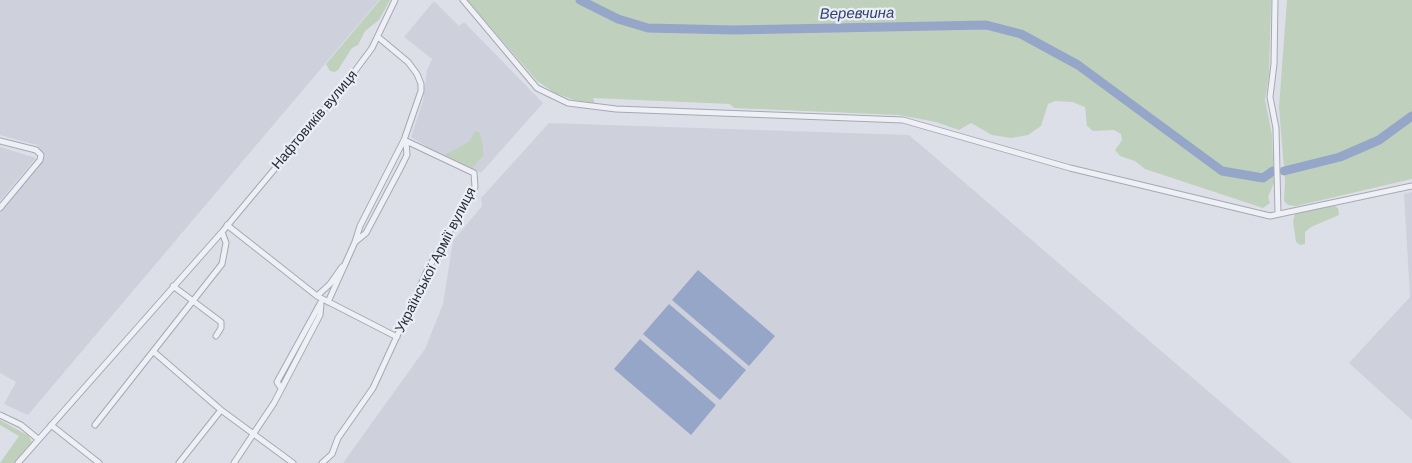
<!DOCTYPE html>
<html>
<head>
<meta charset="utf-8">
<style>
	body { margin:0 }
	canvas { display:block; background:#dcdfe7 }
</style>
</head>
<body>
<canvas width="1412" height="463"></canvas>
<script>
const ctx = document.querySelector('canvas').getContext('2d');
ctx.lineJoin = 'round';
function fillPath(path, color) { ctx.fillStyle = color; ctx.fill(path, 'evenodd'); }
const poly = rows => new Path2D(rows.map(r => 'M' + r).join(''));
function strokePath(path, color, width, dash) { ctx.strokeStyle = color; ctx.lineWidth = width; ctx.lineCap = dash ? 'butt' : 'round'; ctx.setLineDash(dash || []); ctx.stroke(path); }
function label(font, color, halo, rows, align = 'center') {
  ctx.font = font + ' Helvetica,sans-serif'; ctx.lineWidth = 4.5; ctx.setLineDash([]); ctx.textBaseline = 'middle'; ctx.strokeStyle = halo; ctx.fillStyle = color; for (const [text, x, y, turn = 0] of rows) {
    ctx.save(); ctx.translate(x, y); ctx.rotate((+turn || 0) * Math.PI / 180); ctx.textAlign = isNaN(turn) ? turn : align; if (halo) ctx.strokeText(text, 0, 0); ctx.fillText(text, 0, 0); ctx.restore();
  }
}
fillPath(poly([
	[0,0,379,0,28,415,4,404,16,382,0,373,0,213,45,156,37,145,0,135],
	[434,1,459,26,464,22,543,103,481,173,439,154,411,137,423,101,427,70,432,59,404,37],
	[549,123,909,135,1292,463,343,463,425,349,443,304,453,241,482,206,481,198],
	[0,147,36,158,0,201],
	[1412,192,1412,420,1349,363,1410,297,1404,194]
]), '#ced1dc');
fillPath(poly([
	[380,0,390,0,379,20,365,31,358,45,352,48,338,70,335,72,330,71,326,64],
	[467,0,1271,0,1269,75,1265,100,1272,135,1274,183,1268,197,1270,203,1263,208,1145,169,1135,161,1120,156,1115,150,1122,140,1121,134,1114,130,1093,131,1087,126,1085,107,1072,102,1055,101,1048,104,1041,126,1028,135,1011,138,992,135,971,123,959,130,936,122,899,115,734,108,730,104,593,98,595,104,574,100,555,93,537,81],
	[1287,0,1412,0,1412,179,1296,206,1288,205,1284,201,1285,181,1279,107],
	[475,131,480,133,483,145,483,156,472,168,444,155,469,142],
	[1333,205,1338,208,1339,215,1311,227,1305,232,1305,244,1300,245,1296,242,1293,221,1295,214],
	[0,420,29,436,32,443,15,463,0,463,19,436,0,425]
]), '#bfd1bd');
fillPath(poly([
	[698,270,775,336,749,366,672,300],
	[669,304,746,370,720,400,643,334],
	[640,339,716,405,691,435,614,369]
]), '#96a6c8');
strokePath(poly([
	[580,0,618,19,648,28,734,30,986,25,1021,34,1078,65,1222,171,1263,178,1273,171],
	[1284,171,1340,157,1379,140,1412,116]
]), '#96a6c8', 9);
const minor = poly([
	[463,0,537,88,568,103,616,109,903,120,1070,168,1270,216,1412,186],
	[1275,0,1274,64,1270,97,1276,128,1278,214],
	[0,141,36,150,41,155,40,160,0,208],
	[227,225,317,296,397,337],
	[355,242,366,233,400,169,407,155,406,142],
	[173,286,221,322,221,328,216,336],
	[317,296,330,284,342,267],
	[328,302,355,242,360,226,404,140,421,91,421,84,417,74,408,62,378,37],
	[154,352,221,410,293,463],
	[281,388,277,382,321,302],
	[0,415,21,425,38,439],
	[51,425,99,463],
	[95,425,222,264,226,243,222,232],
	[18,463,222,232,343,87,372,48,395,0],
	[179,463,221,410],
	[234,463,274,403,320,315,321,304],
	[322,463,332,454,338,438,373,388,428,269,475,187,474,173,404,140]
]);
strokePath(minor, '#a5a9b4', 7);
strokePath(minor, '#eff0f5', 5);
label('14px', '#262b3d', '#eceef5', [
	["Нафтовиків вулиця",315,120,-50],
	["Української Армії вулиця",436,260,-63]
]);
label('italic 15px', '#304271', '#eceef5', [
	["Веревчина",857,14,-1]
]);
</script>
</body>
</html>
